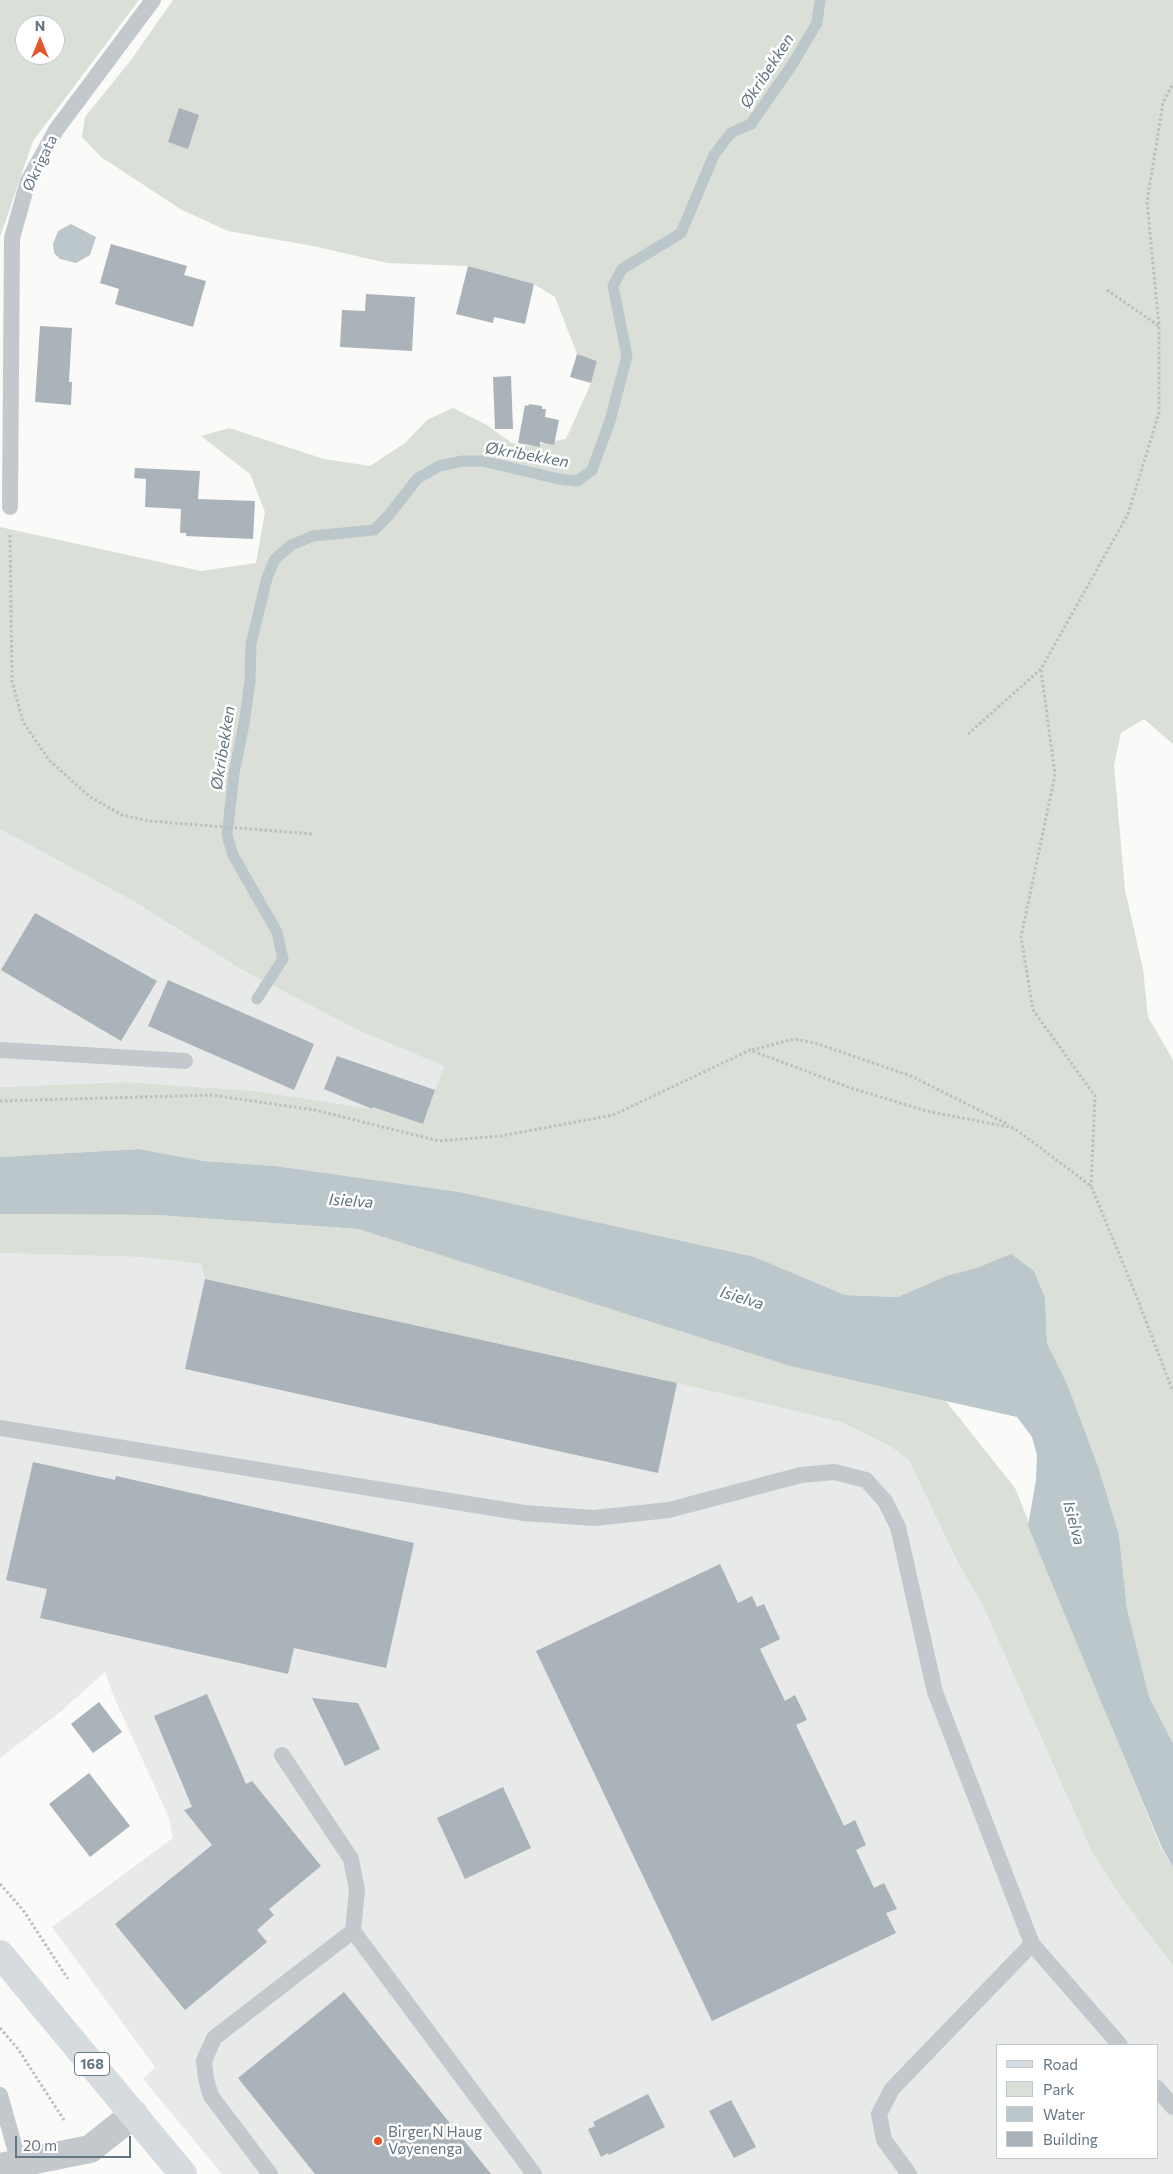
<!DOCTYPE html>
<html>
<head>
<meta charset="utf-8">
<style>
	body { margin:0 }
	#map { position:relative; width:1173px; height:2174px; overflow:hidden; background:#fafaf8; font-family:Commissioner,sans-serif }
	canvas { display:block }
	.legend { position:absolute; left:996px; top:2044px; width:162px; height:115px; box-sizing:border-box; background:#fff; border:1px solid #c1c8cd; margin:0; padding:6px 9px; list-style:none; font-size:15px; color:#657683 }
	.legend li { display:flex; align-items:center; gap:10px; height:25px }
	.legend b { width:25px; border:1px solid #c1c8cd }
	.north { position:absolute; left:15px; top:15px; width:50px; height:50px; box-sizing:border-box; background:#fff; border:1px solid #c1c8cd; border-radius:50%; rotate:0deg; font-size:14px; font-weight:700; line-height:20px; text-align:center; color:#657683 }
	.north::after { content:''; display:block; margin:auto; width:18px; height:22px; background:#e4572e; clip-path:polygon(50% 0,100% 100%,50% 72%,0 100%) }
	.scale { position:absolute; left:15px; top:2136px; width:116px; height:22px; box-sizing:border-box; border:2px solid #657683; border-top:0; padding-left:6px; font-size:15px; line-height:18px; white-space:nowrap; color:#657683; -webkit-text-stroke:4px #fff; paint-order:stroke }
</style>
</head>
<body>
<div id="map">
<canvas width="1173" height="2174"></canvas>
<ul class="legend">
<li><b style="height:6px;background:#d6dbdf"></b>Road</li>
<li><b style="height:14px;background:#dadfd7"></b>Park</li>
<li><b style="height:14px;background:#bbc7cb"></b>Water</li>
<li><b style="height:14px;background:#aab3b9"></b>Building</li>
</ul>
<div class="north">N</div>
<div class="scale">20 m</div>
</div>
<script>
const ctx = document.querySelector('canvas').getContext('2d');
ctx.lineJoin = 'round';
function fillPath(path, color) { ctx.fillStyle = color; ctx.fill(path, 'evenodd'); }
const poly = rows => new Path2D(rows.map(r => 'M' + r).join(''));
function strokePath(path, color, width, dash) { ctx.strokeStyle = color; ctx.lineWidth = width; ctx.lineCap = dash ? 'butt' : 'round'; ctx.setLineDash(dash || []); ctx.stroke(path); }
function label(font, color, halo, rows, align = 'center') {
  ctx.font = font + ' Commissioner,sans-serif'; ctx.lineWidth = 5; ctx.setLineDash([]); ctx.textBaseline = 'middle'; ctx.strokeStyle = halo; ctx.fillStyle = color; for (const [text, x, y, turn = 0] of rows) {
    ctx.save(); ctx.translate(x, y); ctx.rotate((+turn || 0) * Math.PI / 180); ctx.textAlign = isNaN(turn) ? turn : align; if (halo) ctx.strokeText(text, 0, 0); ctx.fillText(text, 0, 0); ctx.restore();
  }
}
fillPath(poly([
	[0,829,135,902,244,971,356,1029,445,1065,423,1124,372,1109,256,1091,127,1082,0,1087],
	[0,1253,142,1257,201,1264,205,1279,677,1383,841,1422,890,1446,909,1460,957,1561,983,1606,1091,1850,1122,1899,1173,1966,1173,2174,222,2174,143,2079,155,2067,52,1927,173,1838,169,1818,114,1697,105,1672,59,1713,0,1758],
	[997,2045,1157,2045,1157,2158,997,2158]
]), '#e8e9e9');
fillPath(poly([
	[0,0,139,0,33,141,0,237],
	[25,25,55,25,55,55,25,55],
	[173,0,1173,0,1173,744,1144,719,1121,733,1114,765,1125,890,1143,969,1148,1017,1173,1060,1173,1743,1149,1697,1127,1609,1119,1535,1099,1469,1068,1386,1047,1343,1045,1298,1034,1271,1011,1255,979,1267,946,1276,898,1297,845,1295,755,1257,460,1192,276,1166,204,1161,139,1149,0,1157,0,1087,127,1082,256,1091,372,1109,373,1107,423,1124,444,1066,356,1029,244,971,135,902,0,829,0,527,201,571,256,563,265,512,250,474,201,436,229,428,324,459,370,466,405,443,427,420,453,408,485,424,512,443,528,446,566,439,591,383,597,361,577,354,555,297,534,284,468,266,387,263,313,246,228,231,182,210,101,157,82,137,85,117,131,60],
	[0,1214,156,1215,358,1229,790,1366,945,1400,1015,1488,1161,1848,1173,1867,1173,1966,1122,1899,1091,1850,983,1606,957,1561,909,1460,890,1446,841,1422,677,1383,205,1279,201,1264,142,1257,0,1253]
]), '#dadfd7');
fillPath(poly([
	[71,224,96,237,90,255,76,263,60,259,54,253,53,244,58,231],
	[139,1149,204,1161,276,1166,460,1192,755,1257,845,1295,898,1297,946,1276,979,1267,1011,1254,1034,1271,1045,1298,1047,1343,1068,1386,1099,1469,1119,1535,1127,1609,1149,1697,1173,1743,1173,1867,1162,1848,1028,1526,1036,1480,1037,1455,1032,1437,1017,1417,790,1366,358,1229,156,1215,0,1214,0,1157]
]), '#bbc7cb');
strokePath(poly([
	[257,999,283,959,277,932,233,855,227,835,234,773,244,724,250,681,251,644,267,578,275,559,291,545,313,536,374,530,388,516,417,479,439,466,463,461,482,461,559,479,577,481,592,470,610,421,627,356,613,286,622,269,681,233,714,155,731,133,751,124,792,65,817,23,820,0]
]), '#bbc7cb', 11);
fillPath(poly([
	[179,108,199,115,188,149,168,142],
	[111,244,187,266,184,275,206,281,193,327,115,304,119,289,100,283],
	[468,266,534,284,525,324,494,317,493,323,456,314],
	[366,294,415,297,412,351,340,347,342,310,365,311],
	[40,326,72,328,69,382,72,382,71,405,35,402],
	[577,354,597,361,591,383,570,377],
	[511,376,513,429,495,429,493,377],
	[529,404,542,406,542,409,546,409,545,417,559,420,554,445,540,442,540,447,518,443,525,405,528,406],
	[135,468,200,471,198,499,255,501,253,539,186,536,186,533,180,533,181,509,145,507,146,479,134,478],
	[35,913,157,981,121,1041,1,970],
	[168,980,314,1044,294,1090,148,1026],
	[337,1056,435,1090,423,1124,373,1107,372,1109,324,1089],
	[205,1279,677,1383,658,1473,185,1369],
	[33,1462,115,1480,116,1476,414,1543,386,1668,294,1648,288,1674,40,1618,47,1589,6,1580],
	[720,1564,738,1603,752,1596,757,1607,764,1604,780,1639,760,1649,785,1701,795,1695,807,1720,796,1725,844,1826,855,1820,866,1845,856,1850,874,1888,884,1883,897,1909,886,1913,896,1933,712,2021,536,1651],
	[207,1694,246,1784,252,1781,321,1866,269,1909,274,1915,257,1930,267,1942,185,2010,115,1924,212,1845,184,1810,192,1807,154,1716],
	[312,1698,358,1703,380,1749,345,1766],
	[99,1702,122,1732,93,1753,71,1724],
	[89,1773,130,1826,90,1857,49,1804],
	[503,1787,531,1848,465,1879,437,1818],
	[344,1992,491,2174,315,2174,238,2078],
	[648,2094,665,2127,609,2155,608,2153,601,2157,588,2129,595,2126,593,2122],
	[731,2100,756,2147,734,2158,709,2111]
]), '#aab3b9');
strokePath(poly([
	[1107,290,1159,326],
	[10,535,12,681,23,722,49,760,90,797,122,815,149,821,313,834],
	[1041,670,1055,775,1021,937,1033,1010,1095,1096,1091,1186],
	[968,734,1041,669,1128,514,1159,413,1159,326,1147,202,1163,103,1173,83],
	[752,1050,794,1039,815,1043,911,1076,1009,1125],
	[0,1101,212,1095,315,1110,439,1141,501,1136,613,1115,750,1050,848,1087,926,1111,1014,1128,1091,1186,1136,1295,1173,1392],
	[0,1884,23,1910,68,1979],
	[0,2028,18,2049,64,2120]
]), '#bbbfc2', 3, [2.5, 2.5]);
strokePath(poly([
	[10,507,12,238,28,181,56,130,153,0],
	[0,1050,185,1061],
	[0,1428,524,1513,594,1518,669,1510,801,1475,834,1472,866,1480,885,1501,898,1527,935,1692,1032,1944,1120,2045],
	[282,1755,351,1859,357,1890,353,1931,534,2174],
	[1157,2088,1173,2107],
	[0,2095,21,2170],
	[270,2174,211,2096,206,2079,204,2061,214,2038,353,1931],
	[909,2174,884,2140,879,2114,892,2089,1032,1944]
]), '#c3c8cc', 16);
strokePath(poly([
	[0,2167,90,2149,134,2114]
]), '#c3c8cc', 28);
strokePath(poly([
	[0,1954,183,2174]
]), '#d6dbdf', 28);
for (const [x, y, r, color] of [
	[378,2141,5,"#e4572e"]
]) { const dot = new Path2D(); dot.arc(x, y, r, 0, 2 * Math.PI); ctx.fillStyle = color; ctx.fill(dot); strokePath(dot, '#fff', 2); }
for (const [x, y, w] of [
	[92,2064,35]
]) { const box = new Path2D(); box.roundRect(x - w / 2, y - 11.5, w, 23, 4); ctx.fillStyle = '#fff'; ctx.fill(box); strokePath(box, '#657683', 1); }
label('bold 14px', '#657683', null, [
	["168",92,2064]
]);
label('15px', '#657683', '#fff', [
	["Økrigata",40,163,-64]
]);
label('15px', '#657683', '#fff', [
	["Birger N Haug",388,2132],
	["Vøyenenga",388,2149]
], 'left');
label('italic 16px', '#60757c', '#fff', [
	["Økribekken",767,71,-57],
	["Økribekken",527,455,10],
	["Økribekken",223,748,-81],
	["Isielva",351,1201,4],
	["Isielva",742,1298,17],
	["Isielva",1074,1523,75]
]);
</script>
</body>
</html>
